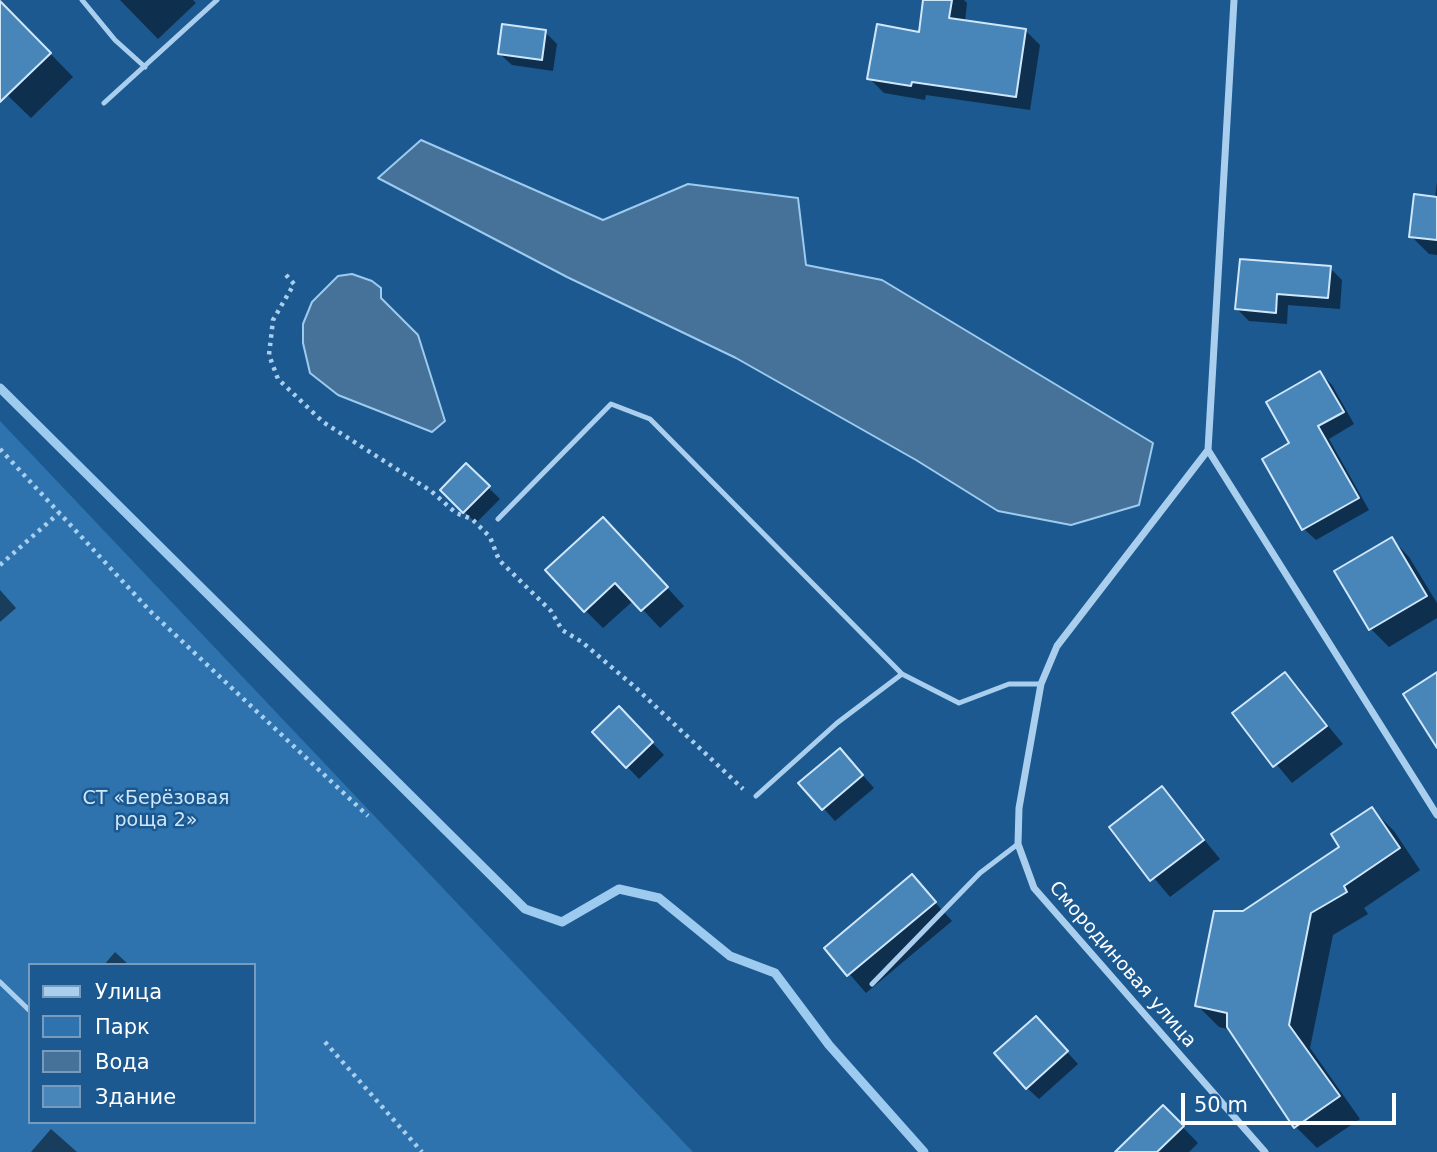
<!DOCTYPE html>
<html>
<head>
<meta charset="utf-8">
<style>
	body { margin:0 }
	#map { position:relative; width:1437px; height:1152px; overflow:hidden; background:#1b5990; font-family:"DejaVu Sans",sans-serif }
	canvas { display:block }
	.legend { position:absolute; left:28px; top:963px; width:228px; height:161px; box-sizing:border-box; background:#1b5990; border:2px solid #769bbc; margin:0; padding:9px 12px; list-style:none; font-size:21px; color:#fff }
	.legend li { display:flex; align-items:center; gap:14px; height:35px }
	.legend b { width:35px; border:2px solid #769bbc }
	.scale { position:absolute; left:1181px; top:1093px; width:215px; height:32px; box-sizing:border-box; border:4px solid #fff; border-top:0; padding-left:9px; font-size:21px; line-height:24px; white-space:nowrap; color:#fff; -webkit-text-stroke:5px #1b5990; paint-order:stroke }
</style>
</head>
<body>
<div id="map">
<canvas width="1437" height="1152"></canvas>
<ul class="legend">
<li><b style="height:9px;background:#aacfee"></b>Улица</li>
<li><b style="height:19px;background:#2e73ae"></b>Парк</li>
<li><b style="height:19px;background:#467299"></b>Вода</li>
<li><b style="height:19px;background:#4885b9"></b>Здание</li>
</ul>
<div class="scale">50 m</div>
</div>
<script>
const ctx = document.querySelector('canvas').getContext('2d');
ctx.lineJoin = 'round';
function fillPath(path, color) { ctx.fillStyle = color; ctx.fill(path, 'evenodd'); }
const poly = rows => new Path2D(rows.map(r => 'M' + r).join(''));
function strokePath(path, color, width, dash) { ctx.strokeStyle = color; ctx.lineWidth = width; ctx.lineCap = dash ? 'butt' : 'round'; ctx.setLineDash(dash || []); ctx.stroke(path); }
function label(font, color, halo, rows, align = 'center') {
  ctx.font = font + ' "DejaVu Sans",sans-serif'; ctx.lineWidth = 5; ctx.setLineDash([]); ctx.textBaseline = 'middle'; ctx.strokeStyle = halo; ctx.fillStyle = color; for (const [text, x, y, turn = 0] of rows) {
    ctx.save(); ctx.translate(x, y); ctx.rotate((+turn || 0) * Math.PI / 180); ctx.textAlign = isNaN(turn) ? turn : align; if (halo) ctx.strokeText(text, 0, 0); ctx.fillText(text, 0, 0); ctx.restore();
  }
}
fillPath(poly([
	[0,421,693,1152,0,1152],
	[30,965,254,965,254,1122,30,1122]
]), '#2e73ae');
const water = poly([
	[421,140,603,220,688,184,798,198,806,265,882,280,1153,443,1139,505,1071,525,998,511,916,460,736,358,567,277,378,178,421,140],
	[352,274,372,281,381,288,381,298,418,335,445,421,432,432,338,395,310,373,303,343,303,324,312,302,338,276,352,274]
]);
fillPath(water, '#467299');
strokePath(water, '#9dcbf0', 2);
fillPath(poly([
	[120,0,193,0,196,3,158,39],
	[925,0,964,0,967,3,965,22,1025,30,1040,45,1030,110,926,95,925,100,884,93,869,78,921,34],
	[0,2,73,77,31,118,0,88],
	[545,32,557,44,553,71,512,65,500,54],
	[1437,182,1437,255,1429,254,1411,236,1435,198],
	[1330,268,1342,280,1340,309,1288,305,1287,324,1249,321,1237,309],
	[1320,373,1332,385,1354,424,1329,439,1369,510,1316,540,1304,529,1291,444],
	[466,466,500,499,476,523,442,490],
	[621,537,684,606,660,628,634,600,603,628,585,610],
	[1392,539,1409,557,1437,603,1437,618,1389,647,1371,629],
	[0,590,16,608,0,622],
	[1285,674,1343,744,1292,783,1234,713],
	[631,720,664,755,639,779,594,732],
	[851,762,874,788,835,821,801,783],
	[1162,788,1220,859,1170,897,1111,827],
	[1372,809,1394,831,1420,870,1364,908,1368,914,1333,935,1310,1048,1360,1119,1317,1148,1295,1126,1231,1030,1219,1027,1197,1005,1244,912,1342,847],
	[912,877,952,921,866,993,827,948],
	[115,952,129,965,104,965],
	[1047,1030,1078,1064,1039,1099,1027,1088],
	[1163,1107,1198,1143,1189,1152,1117,1152],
	[51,1129,77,1152,31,1152]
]), '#0007');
strokePath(poly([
	[0,388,525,909,562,922,619,889,659,898,730,956,775,973,829,1045,924,1152]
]), '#9dcbf0', 9);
const building = poly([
	[923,0,952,0,949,18,1026,29,1016,97,912,82,911,86,867,79,877,24,919,32,923,0],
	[0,1,51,53,0,102,0,1],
	[502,24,546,30,542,60,498,54,502,24],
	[1414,194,1437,197,1437,240,1409,237,1414,194],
	[1240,259,1331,266,1328,298,1277,294,1276,313,1235,309,1240,259],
	[1320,371,1344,412,1318,426,1359,498,1302,530,1262,459,1289,443,1266,402,1320,371],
	[466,463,490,486,463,513,440,490,466,463],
	[603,517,668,587,641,611,615,583,584,612,545,570,603,517],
	[1392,537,1427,596,1369,630,1334,571,1392,537],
	[1285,672,1327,726,1273,767,1232,713,1285,672],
	[1437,672,1437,748,1403,694,1437,672],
	[619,706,653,742,626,768,592,732,619,706],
	[840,748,863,775,822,810,798,783,840,748],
	[1162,786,1204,840,1150,881,1109,827,1162,786],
	[1372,807,1400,848,1344,886,1347,892,1311,913,1289,1025,1340,1096,1294,1128,1227,1027,1227,1013,1195,1006,1214,911,1243,911,1339,847,1331,834,1372,807],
	[912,874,936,902,847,976,824,948,912,874],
	[1036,1016,1068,1051,1026,1089,994,1053,1036,1016],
	[1163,1105,1184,1126,1157,1152,1115,1152,1163,1105]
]);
fillPath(building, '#4885b9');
strokePath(building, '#d0e7fa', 2);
strokePath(poly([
	[286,275,294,284,273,320,269,355,278,379,323,422,431,491,456,513,472,519,490,537,499,560,551,611,562,630,582,642,635,687,743,789],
	[0,449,152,613,368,816],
	[0,565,59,513],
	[325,1042,422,1152]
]), '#aacfee', 4.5, [3.5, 5]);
strokePath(poly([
	[82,0,115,40,145,67],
	[104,103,217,0],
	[498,519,611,404,650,419,902,674,959,703,1009,684,1041,684],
	[756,796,837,723,902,674],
	[0,982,30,1011],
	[872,984,980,873,1018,844]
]), '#aacfee', 5);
strokePath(poly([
	[1234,0,1208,450,1437,815],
	[1208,450,1057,646,1041,684,1019,808,1018,844,1034,888,1265,1152]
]), '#aacfee', 7);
label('19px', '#d0e7fa', '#1b5990', [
	["СТ «Берёзовая",156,799],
	["роща 2»",156,821]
]);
label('19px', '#fff', '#1b5990', [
	["Смородиновая улица",1122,965,49]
]);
</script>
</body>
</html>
